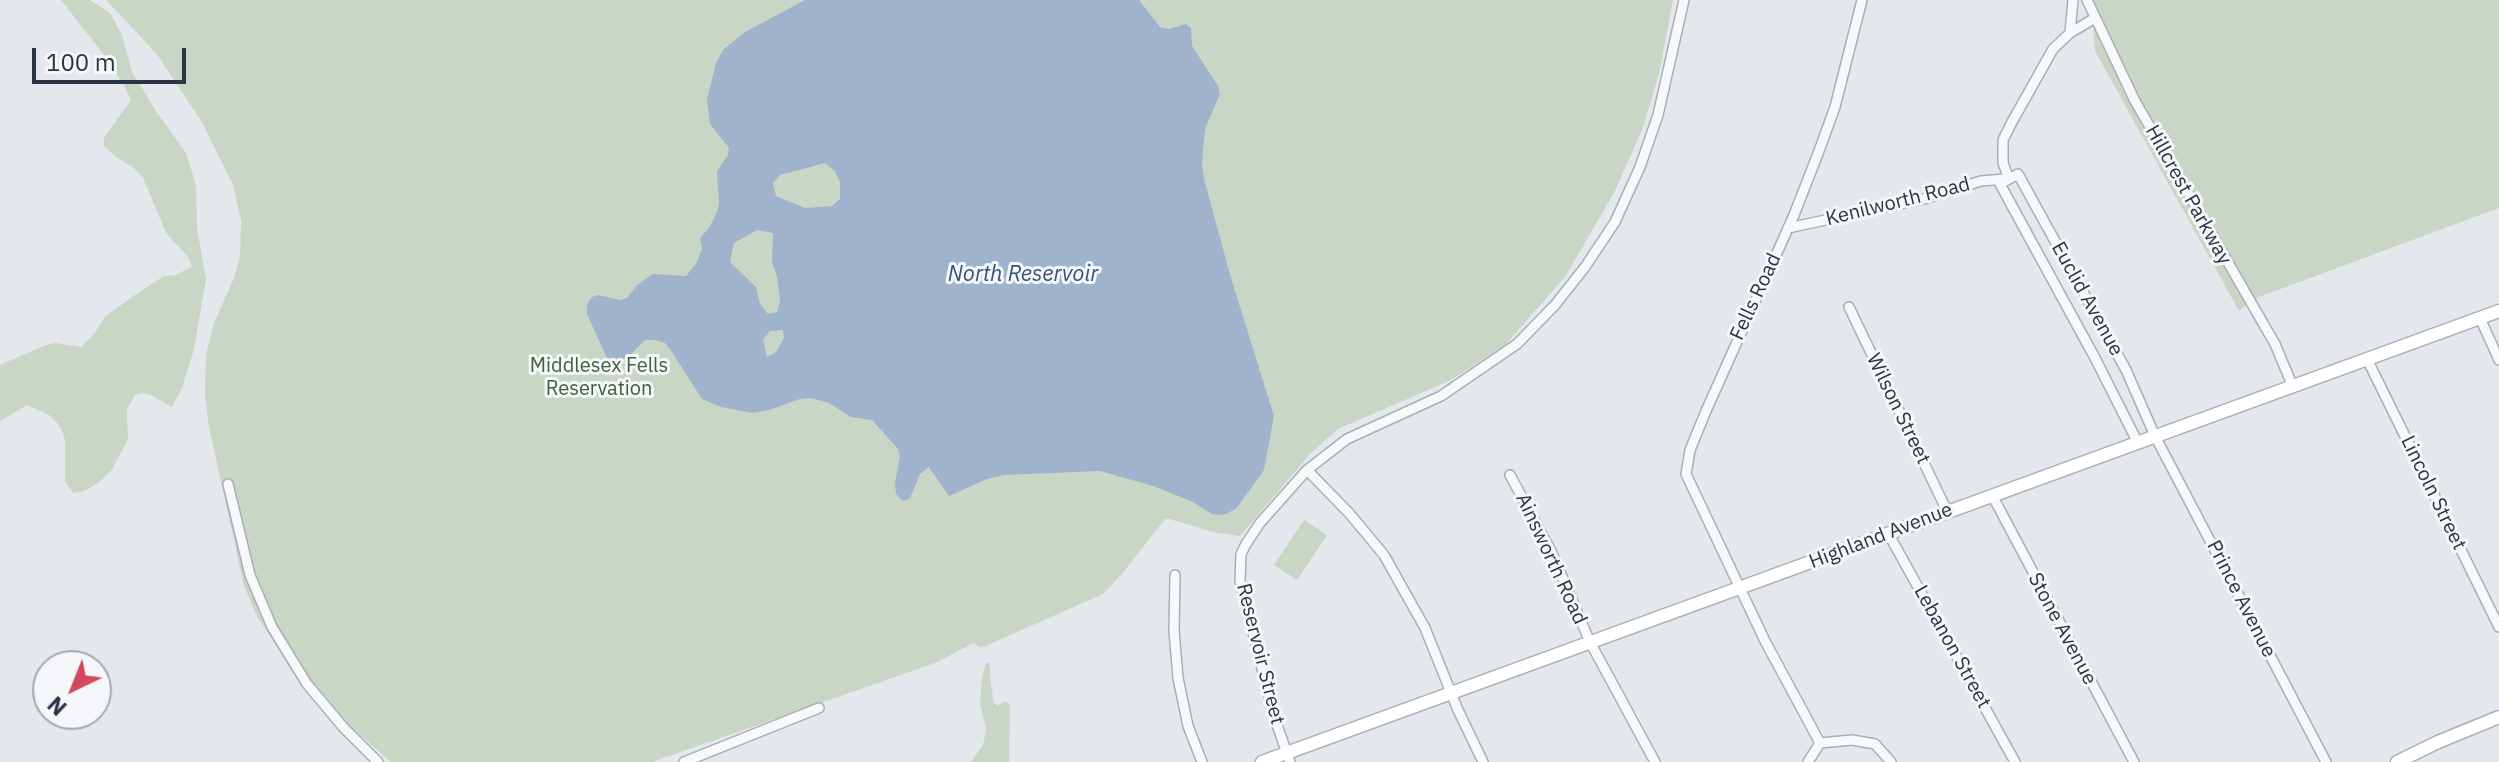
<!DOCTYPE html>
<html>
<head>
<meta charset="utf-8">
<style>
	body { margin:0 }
	#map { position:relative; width:2499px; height:762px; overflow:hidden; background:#e4e7ec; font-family:"IBM Plex Sans",sans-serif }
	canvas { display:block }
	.north { position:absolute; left:32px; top:650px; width:80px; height:80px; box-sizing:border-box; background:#f4f6f9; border:2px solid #a4a8b1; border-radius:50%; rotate:223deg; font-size:22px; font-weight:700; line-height:32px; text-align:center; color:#2b3445 }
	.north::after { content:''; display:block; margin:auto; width:28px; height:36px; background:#d1495b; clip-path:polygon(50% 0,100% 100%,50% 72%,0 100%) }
	.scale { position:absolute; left:32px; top:48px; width:154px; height:36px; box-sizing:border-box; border:4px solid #2b3445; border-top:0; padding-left:10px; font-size:24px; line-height:28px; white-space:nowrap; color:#2b3445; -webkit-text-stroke:6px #f4f6f9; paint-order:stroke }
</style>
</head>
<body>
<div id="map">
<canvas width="2499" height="762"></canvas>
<div class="north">N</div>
<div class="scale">100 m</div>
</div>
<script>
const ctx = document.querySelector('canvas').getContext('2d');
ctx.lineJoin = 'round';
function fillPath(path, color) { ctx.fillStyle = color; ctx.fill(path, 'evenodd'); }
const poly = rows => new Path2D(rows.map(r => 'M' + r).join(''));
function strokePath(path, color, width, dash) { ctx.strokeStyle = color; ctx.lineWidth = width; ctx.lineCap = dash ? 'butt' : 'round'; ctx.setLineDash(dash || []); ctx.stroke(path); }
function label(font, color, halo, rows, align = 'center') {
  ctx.font = font + ' "IBM Plex Sans",sans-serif'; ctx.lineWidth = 6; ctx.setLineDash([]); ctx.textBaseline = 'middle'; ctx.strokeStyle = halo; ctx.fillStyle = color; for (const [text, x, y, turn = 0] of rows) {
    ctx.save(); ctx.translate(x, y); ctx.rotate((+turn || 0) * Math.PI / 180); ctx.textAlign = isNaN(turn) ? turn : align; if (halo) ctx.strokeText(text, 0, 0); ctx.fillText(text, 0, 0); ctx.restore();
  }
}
fillPath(poly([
	[61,0,90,0,110,13,122,35,132,72,158,114,186,153,196,185,197,228,206,279,194,349,182,388,172,407,151,395,141,393,135,395,127,409,128,439,111,471,98,483,84,491,73,493,65,481,65,440,60,426,49,415,27,405,0,421,0,365,46,345,55,343,81,347,94,334,106,316,132,297,164,276,175,275,192,267,188,257,166,233,143,178,134,168,116,157,104,146,104,138,131,100,124,85,98,47],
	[106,0,1673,0,1659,74,1642,130,1615,191,1565,277,1504,346,1449,381,1338,429,1311,453,1240,536,1213,532,1166,518,1121,575,1103,594,981,648,974,643,935,663,652,762,391,762,317,697,287,662,257,616,244,586,209,427,205,394,206,355,214,323,234,278,240,257,241,221,233,185,203,124,156,53],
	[2091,0,2499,0,2499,208,2256,298,2239,311,2095,51],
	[1304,520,1327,535,1297,580,1274,565],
	[989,662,993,700,997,706,1006,701,1010,705,1009,762,971,762,983,745,986,730,980,703,982,678,986,663]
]), '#c9d6c5');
fillPath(poly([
	[805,0,1139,0,1160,27,1169,29,1186,24,1191,28,1192,46,1218,86,1220,94,1205,129,1202,162,1204,179,1231,278,1274,416,1264,470,1236,509,1223,515,1212,514,1191,501,1153,486,1100,471,1003,475,987,479,949,496,929,467,920,474,910,498,903,501,896,494,895,483,900,457,898,449,872,420,851,417,829,403,811,398,800,399,769,410,752,413,721,407,702,399,672,352,665,343,655,340,645,340,627,358,613,363,607,358,587,314,587,304,592,297,598,295,620,300,627,298,637,285,653,274,686,276,696,264,702,249,700,238,709,228,716,214,719,204,717,171,728,155,729,148,710,124,707,99,716,63,723,50,745,32],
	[825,163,835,171,840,182,840,199,832,206,805,208,776,196,773,183,780,175],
	[757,230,773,233,772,261,777,277,780,300,777,312,768,314,760,304,756,287,730,262,734,243],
	[783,330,784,338,776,352,767,357,763,340,770,331]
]), '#9fb4cc');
const minor = poly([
	[1862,0,1835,107,1819,151,1794,215,1706,411,1690,450,1686,474,1765,641,1820,743,1852,740,1875,744,1891,762],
	[2087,0,2135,101,2275,344,2293,387],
	[2070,33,2073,0],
	[2009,179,2003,163,2003,140,2012,122,2053,49,2070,33,2095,18],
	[1788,228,1924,199,1981,181,2005,179],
	[1849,307,1947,511],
	[2480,318,2499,360],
	[2367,359,2499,627],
	[2138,443,2095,358,2000,184,2018,174,2126,370,2155,436,2326,762],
	[1307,470,1349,513,1384,555,1425,628,1458,710,1483,762],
	[1510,475,1552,553,1590,642,1655,762],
	[228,484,250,575,272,627,307,684,343,727,378,762],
	[1992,495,2134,762],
	[1888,533,2015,762],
	[1175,575,1174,631,1178,678,1188,726,1202,762],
	[684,762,819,708],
	[1290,762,1274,716,1240,581,1241,554,1246,544,1260,523,1307,470,1347,439,1441,396,1517,344,1555,305,1585,267,1615,222,1640,167,1658,115,1684,0],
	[1808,762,1820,743]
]);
const secondary = poly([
	[1262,762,2499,311],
	[2397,762,2438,742,2499,717]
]);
strokePath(minor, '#a9aeb7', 12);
strokePath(secondary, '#a9aeb7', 15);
strokePath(minor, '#f7f8fa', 9);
strokePath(secondary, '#fff', 12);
label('20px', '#2b3445', '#f4f6f9', [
	["Hillcrest Parkway",2188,195,61],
	["Kenilworth Road",1898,202,-14],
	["Fells Road",1756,297,-65],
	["Euclid Avenue",2087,299,61],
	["Wilson Street",1898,409,64],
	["Lincoln Street",2433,493,64],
	["Highland Avenue",1881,536,-21],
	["Ainsworth Road",1551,559,65],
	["Prince Avenue",2241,599,63],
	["Stone Avenue",2062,629,62],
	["Lebanon Street",1952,647,61],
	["Reservoir Street",1260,654,76]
]);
label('20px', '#3f6138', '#f4f6f9', [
	["Middlesex Fells",599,366],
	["Reservation",599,389]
]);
label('italic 22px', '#34527a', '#f4f6f9', [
	["North Reservoir",1023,275]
]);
</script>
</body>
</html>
